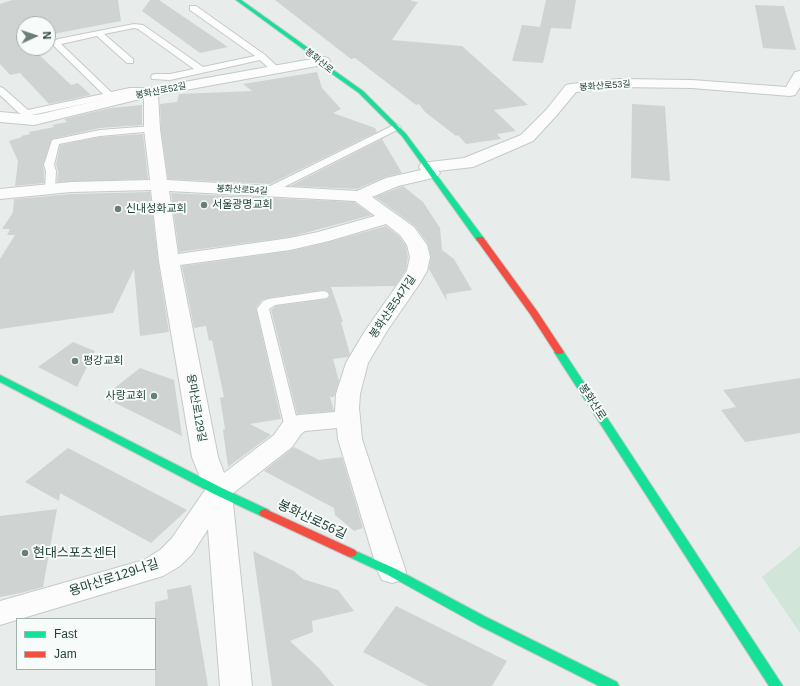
<!DOCTYPE html>
<html>
<head>
<meta charset="utf-8">
<style>
	body { margin:0 }
	#map { position:relative; width:800px; height:686px; overflow:hidden; background:#e8edeb; font-family:Helvetica,sans-serif }
	canvas { display:block }
	.legend { position:absolute; left:16px; top:618px; width:140px; height:52px; box-sizing:border-box; background:#f7fbf9; border:1px solid #a3b1ad; margin:0; padding:5px 7px; list-style:none; font-size:12px; color:#24423a }
	.legend li { display:flex; align-items:center; gap:8px; height:20px }
	.legend b { width:20px; border:1px solid #a3b1ad }
	.north { position:absolute; left:16px; top:16px; width:40px; height:40px; box-sizing:border-box; background:#f7fbf9; border:1px solid #a3b1ad; border-radius:50%; rotate:87deg; font-size:11px; font-weight:700; line-height:16px; text-align:center; color:#24423a }
	.north::after { content:''; display:block; margin:auto; width:14px; height:18px; background:#697e78; clip-path:polygon(50% 0,100% 100%,50% 72%,0 100%) }
</style>
</head>
<body>
<div id="map">
<canvas width="800" height="686"></canvas>
<ul class="legend">
<li><b style="height:5px;background:#16e098"></b>Fast</li>
<li><b style="height:5px;background:#f24e42"></b>Jam</li>
</ul>
<div class="north">N</div>
</div>
<script>
const ctx = document.querySelector('canvas').getContext('2d');
ctx.lineJoin = 'round';
function fillPath(path, color) { ctx.fillStyle = color; ctx.fill(path, 'evenodd'); }
const poly = rows => new Path2D(rows.map(r => 'M' + r).join(''));
function strokePath(path, color, width, dash) { ctx.strokeStyle = color; ctx.lineWidth = width; ctx.lineCap = dash ? 'butt' : 'round'; ctx.setLineDash(dash || []); ctx.stroke(path); }
function label(font, color, halo, rows, align = 'center') {
  ctx.font = font + ' Helvetica,"Noto Sans KR",sans-serif'; ctx.lineWidth = 4; ctx.setLineDash([]); ctx.textBaseline = 'middle'; ctx.strokeStyle = halo; ctx.fillStyle = color; for (const [text, x, y, turn = 0] of rows) {
    ctx.save(); ctx.translate(x, y); ctx.rotate((+turn || 0) * Math.PI / 180); ctx.textAlign = isNaN(turn) ? turn : align; if (halo) ctx.strokeText(text, 0, 0); ctx.fillText(text, 0, 0); ctx.restore();
  }
}
fillPath(poly([
	[800,546,800,633,762,577]
]), '#d1e6d8');
fillPath(poly([
	[12,0,118,0,121,21,48,35,48,24,24,24,24,48,32,48,71,85,78,83,91,95,49,104,20,73,10,75,0,64,0,4],
	[150,0,159,0,228,47,200,53,142,11],
	[275,0,412,0,411,1,418,2,392,40,462,46,528,105,494,110,516,131,497,134,501,139,466,144,458,135,456,136,425,112,419,104,416,105,355,58,351,59],
	[546,0,576,0,571,29,551,28,543,63,512,61,522,25,540,27],
	[755,5,784,6,796,50,763,48],
	[317,72,322,88,341,109,333,113,375,128,377,132,270,184,168,179,161,129,160,104,177,102,179,94,252,91,243,84],
	[632,104,665,106,670,181,631,178],
	[142,105,142,125,100,128,52,139,43,165,44,171,44,183,15,186,18,161,9,141,22,137,21,136,30,134,29,132,54,127,52,125,67,122,64,119,110,108],
	[143,134,148,179,57,182,58,171,56,165,60,145,100,137],
	[382,139,402,173,385,177,357,189,290,186],
	[403,186,423,202,440,228,442,250,454,259,472,290,446,294,447,301,429,269,431,257,428,244,415,226,375,197],
	[150,192,158,261,169,332,140,336,134,269,113,313,0,329,0,259,15,235,7,235,10,229,2,229,13,212,14,199,71,194],
	[171,193,354,202,372,215,290,237,179,252],
	[386,226,399,236,406,246,408,257,406,270,395,286,331,287,343,322,341,322,350,354,348,357,333,359,339,381,334,397,330,397,334,411,297,414,271,310,276,306,327,299,330,296,328,291,323,290,268,298,262,300,256,308,281,419,250,424,271,435,228,467,223,430,225,429,220,398,224,397,212,340,209,341,206,326,194,328,182,266,290,251,329,242],
	[73,342,95,351,77,387,38,367],
	[140,368,174,380,182,436,103,397],
	[800,378,800,433,745,442,721,410,736,407,723,390],
	[294,447,319,460,342,457,363,528,354,531,335,515,334,508,264,471],
	[68,448,187,510,151,543,60,493,59,501,25,482],
	[57,509,43,587,21,593,0,597,0,516],
	[253,551,294,571,303,579,338,590,354,611,312,621,313,632,290,641,319,668,334,686,272,686],
	[191,585,208,686,155,686,155,602,168,599,167,590],
	[396,606,507,661,492,686,428,686,363,652]
]), '#cfd4d2');
const lane = poly([
	[190,6,196,6,265,55,279,68,280,70,279,72,273,72,260,60,170,80,152,79,151,77,152,75,155,74,170,74,194,69,138,29,134,28,104,34,133,59,133,63,127,63,97,36,61,44,111,92,130,88,146,88,154,90,155,92,154,94,130,94,27,116,19,113,0,95,0,87,3,88,28,110,103,94,54,46,54,41,58,39,134,24,143,25,203,67,255,56,190,10,190,6],
	[396,124,401,127,399,129,272,193,268,194,263,191,264,189,396,124],
	[152,126,155,127,157,129,155,131,100,136,59,144,54,165,56,171,55,189,50,192,45,189,46,171,44,165,52,140,100,130,152,126],
	[323,291,327,292,329,295,327,298,275,305,269,309,299,428,297,431,292,433,287,431,285,428,257,309,263,301,268,299,323,291]
]);
const street = poly([
	[323,57,328,58,330,61,328,64,158,95,160,129,167,180,357,191,386,178,421,170,419,167,421,163,464,158,521,135,546,110,566,85,571,84,619,79,692,80,786,87,795,72,800,71,800,87,795,95,790,96,692,88,619,87,576,92,556,116,533,141,473,167,438,171,440,173,437,177,398,186,372,197,414,227,427,245,430,257,427,271,420,283,387,331,368,363,360,394,359,408,362,439,406,572,402,580,392,583,382,580,378,572,338,439,337,428,305,431,301,434,292,447,232,494,252,686,220,686,208,529,192,554,180,566,163,576,0,625,0,601,144,560,160,550,172,538,205,490,192,457,159,261,151,190,71,192,0,199,0,189,71,182,150,180,144,129,144,98,34,125,0,122,0,112,34,115,41,114,151,88,323,57],
	[169,191,355,201,375,216,318,232,290,238,178,254,169,191],
	[386,224,400,235,407,245,410,257,407,271,365,331,346,363,336,394,335,412,299,415,290,417,283,422,274,435,224,473,218,457,180,265,290,250,329,241,386,224]
]);
const fast = poly([
	[236,0,241,0,325,60,332,69,363,91,406,134,483,237,484,239,483,241,477,241,402,136,359,93,328,71,321,62,236,0],
	[559,349,564,352,783,686,769,686,554,352,559,349],
	[0,375,222,488,269,510,271,513,269,516,265,517,261,516,214,494,0,382,0,375],
	[351,549,396,569,486,617,617,682,619,686,599,686,478,625,388,575,347,556,345,553,347,550,351,549]
]);
const jam = poly([
	[477,237,483,237,537,311,564,352,562,354,556,354,530,314,476,239,477,237],
	[265,509,355,550,357,553,355,556,351,557,347,556,261,516,259,513,261,510,265,509]
]);
strokePath(lane, '#c5cac8', 2);
strokePath(street, '#c5cac8', 2);
strokePath(fast, '#c3cbc8', 2);
strokePath(jam, '#c3cbc8', 2);
fillPath(lane, '#fcfcfc');
fillPath(street, '#fcfcfc');
fillPath(fast, '#16e098');
fillPath(jam, '#f24e42');
for (const [x, y, r, color] of [
	[204,205,4,"#697e78"],
	[118,209,4,"#697e78"],
	[75,361,4,"#697e78"],
	[154,396,4,"#697e78"],
	[25,553,4,"#697e78"]
]) { const dot = new Path2D(); dot.arc(x, y, r, 0, 2 * Math.PI); ctx.fillStyle = color; ctx.fill(dot); strokePath(dot, '#f7fbf9', 1.5); }
label('9px', '#24423a', '#f7fbf9', [
	["봉화산로",319,61,39],
	["봉화산로53길",605,86,-4],
	["봉화산로52길",161,91,-11],
	["봉화산로54길",242,190,3]
]);
label('11px', '#24423a', '#f7fbf9', [
	["서울광명교회",212,205],
	["신내성화교회",126,209],
	["평강교회",83,361],
	["사랑교회",146,396,"right"]
], 'left');
label('11px', '#24423a', '#f7fbf9', [
	["봉화산로54가길",393,307,-56],
	["봉화산로",592,402,57],
	["용마산로129길",196,408,80]
]);
label('13px', '#24423a', '#f7fbf9', [
	["봉화산로56길",312,520,25],
	["용마산로129나길",114,578,-18]
]);
label('13px', '#24423a', '#f7fbf9', [
	["현대스포츠센터",33,553]
], 'left');
</script>
</body>
</html>
